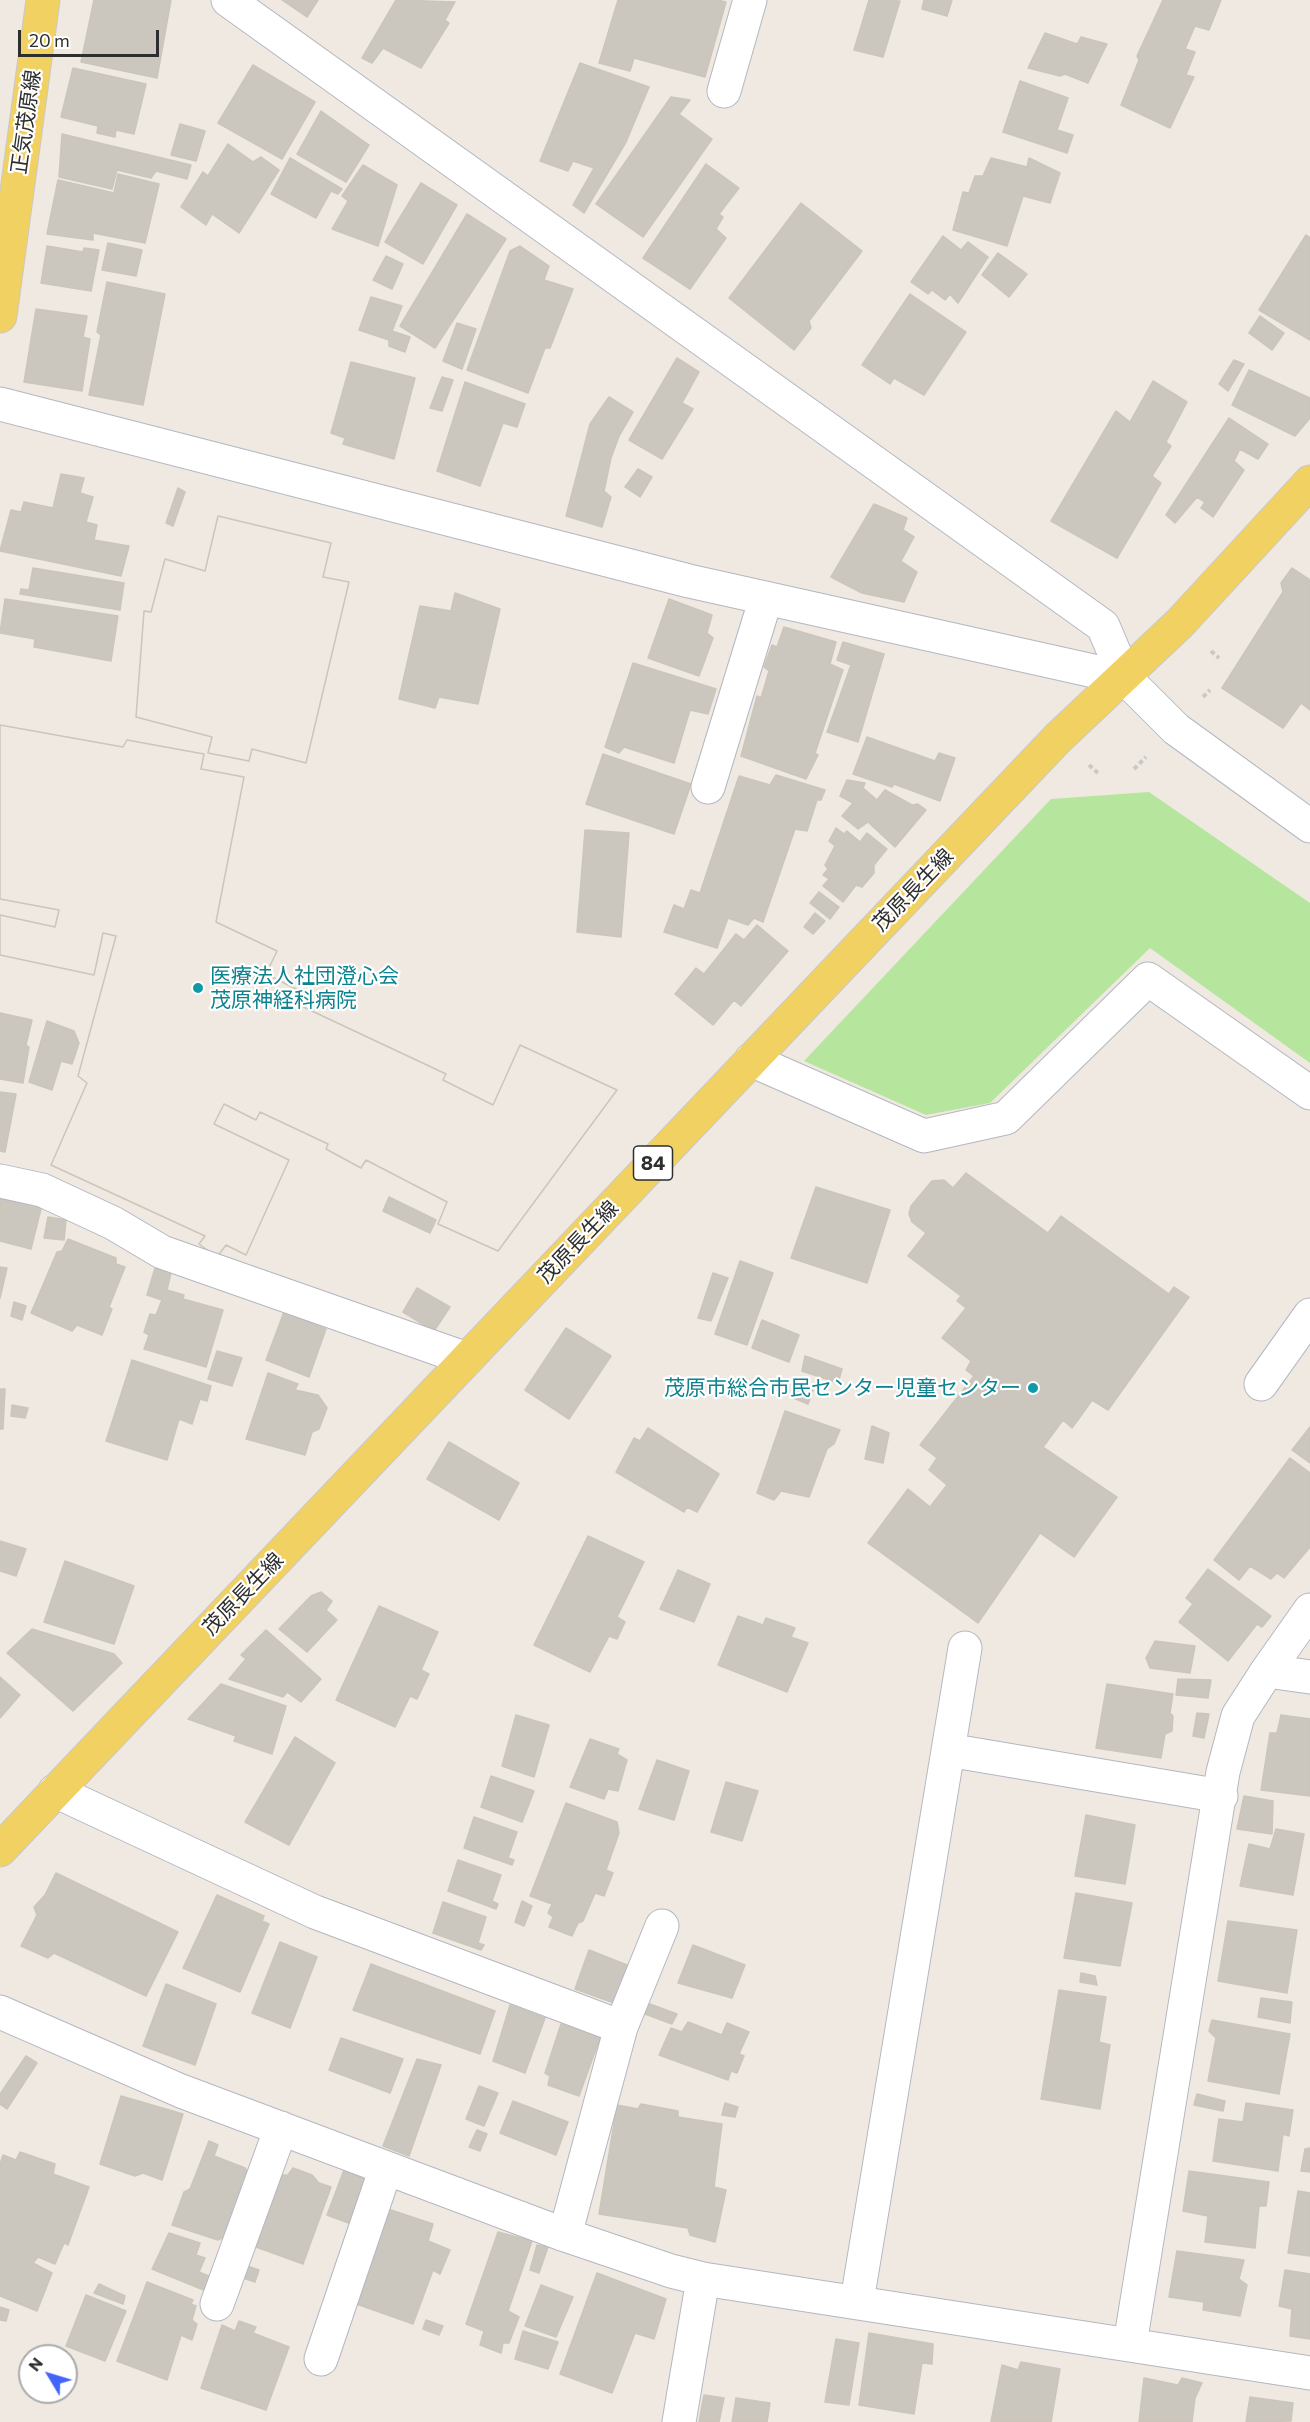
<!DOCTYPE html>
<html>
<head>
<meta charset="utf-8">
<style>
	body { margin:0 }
	#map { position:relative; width:1310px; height:2422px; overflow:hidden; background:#efe9e1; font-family:Commissioner,sans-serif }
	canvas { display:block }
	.north { position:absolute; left:18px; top:2344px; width:60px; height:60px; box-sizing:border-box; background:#fff; border:2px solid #ababab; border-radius:50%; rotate:308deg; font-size:16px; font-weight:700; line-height:24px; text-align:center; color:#2e2e2e }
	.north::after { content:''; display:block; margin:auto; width:21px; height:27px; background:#4264fb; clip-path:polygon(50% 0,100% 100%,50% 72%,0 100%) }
	.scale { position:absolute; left:18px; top:30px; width:141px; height:27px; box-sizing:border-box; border:3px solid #2e2e2e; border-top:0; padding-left:8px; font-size:18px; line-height:21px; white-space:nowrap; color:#2e2e2e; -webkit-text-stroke:4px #fff; paint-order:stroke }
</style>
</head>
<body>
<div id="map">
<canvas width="1310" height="2422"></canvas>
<div class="north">N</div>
<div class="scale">20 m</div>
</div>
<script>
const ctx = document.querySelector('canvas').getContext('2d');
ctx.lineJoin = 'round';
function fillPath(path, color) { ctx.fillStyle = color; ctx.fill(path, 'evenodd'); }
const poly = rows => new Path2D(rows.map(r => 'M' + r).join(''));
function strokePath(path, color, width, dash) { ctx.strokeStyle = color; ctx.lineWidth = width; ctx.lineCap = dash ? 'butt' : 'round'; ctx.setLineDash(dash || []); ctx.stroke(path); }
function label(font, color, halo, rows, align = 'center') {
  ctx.font = font + ' Commissioner,"Noto Sans JP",sans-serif'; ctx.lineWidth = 4.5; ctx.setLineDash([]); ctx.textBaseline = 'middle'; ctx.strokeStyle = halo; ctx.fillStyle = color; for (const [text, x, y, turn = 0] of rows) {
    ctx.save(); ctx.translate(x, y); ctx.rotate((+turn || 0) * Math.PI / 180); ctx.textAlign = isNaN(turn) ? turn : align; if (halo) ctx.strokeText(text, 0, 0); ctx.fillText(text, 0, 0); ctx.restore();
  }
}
fillPath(poly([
	[1149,792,1310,903,1310,1063,1150,948,990,1103,926,1115,804,1061,1051,799]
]), '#b6e59e');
const building = poly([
	[94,0,171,0,157,78,81,62,94,0],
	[282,0,318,0,307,17,282,0],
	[396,0,455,2,445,20,449,23,421,68,383,48,372,63,362,58,396,0],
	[618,0,717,0,726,2,705,77,634,58,630,71,599,63,618,0],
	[869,0,900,1,883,57,854,50,869,0],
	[924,0,952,0,947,16,922,9,924,0],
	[1163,0,1221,0,1209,30,1195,26,1185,49,1195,52,1186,75,1194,77,1170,128,1121,105,1139,60,1137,56,1163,0],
	[1045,33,1077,44,1081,37,1107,44,1088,83,1065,74,1060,76,1028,68,1045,33],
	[580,63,649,87,626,142,584,213,573,205,594,168,573,161,568,171,540,161,580,63],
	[253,65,315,102,282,159,218,123,253,65],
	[73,68,146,84,134,134,116,130,115,137,97,133,98,126,61,117,73,68],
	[1020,81,1068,98,1057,130,1073,135,1067,153,1003,132,1020,81],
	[671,97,690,100,679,114,712,139,643,237,596,204,671,97],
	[321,111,369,145,346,182,297,154,321,111],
	[180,124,205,131,196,161,171,155,180,124],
	[62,134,191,165,187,179,156,171,151,178,117,170,112,189,59,177,62,134],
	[228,144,253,162,261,157,279,170,239,233,212,214,206,225,181,207,203,172,208,176,228,144],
	[290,158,342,189,338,194,331,191,316,218,271,194,290,158],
	[991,158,1027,167,1029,158,1060,173,1050,203,1023,196,1007,246,953,230,963,192,969,193,975,176,983,176,991,158],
	[706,164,739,188,719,214,723,217,716,229,726,238,690,289,643,258,706,164],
	[363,165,397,185,378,246,332,229,348,201,342,196,363,165],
	[118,174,159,184,145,243,93,233,93,240,47,234,58,180,114,193,118,174],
	[421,183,457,205,423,264,385,242,421,183],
	[801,203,862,251,809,321,811,328,794,350,729,298,801,203],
	[467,214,506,239,435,348,400,326,467,214],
	[1306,235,1310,238,1310,340,1259,310,1306,235],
	[943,236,961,250,968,242,988,257,958,303,950,294,945,300,932,290,928,294,911,282,943,236],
	[108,243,142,250,136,276,102,270,108,243],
	[47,246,83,252,84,248,99,250,91,291,41,283,47,246],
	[520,246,549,266,544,280,573,289,550,348,545,348,528,393,467,370,510,251,520,246],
	[998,253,1027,274,1009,297,982,275,998,253],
	[386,256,403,264,392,289,373,280,386,256],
	[107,282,165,294,143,405,89,395,101,335,97,332,107,282],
	[910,294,966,332,924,395,894,378,890,384,862,365,910,294],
	[371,297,402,306,392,331,410,337,405,352,389,346,389,340,359,330,371,297],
	[36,309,87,316,83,337,90,339,82,391,24,382,36,309],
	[1260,316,1284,333,1272,350,1249,333,1260,316],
	[457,323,476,329,462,369,443,361,457,323],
	[677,358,699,372,682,403,693,409,662,459,629,440,677,358],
	[1234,360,1244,364,1228,391,1219,384,1234,360],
	[351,362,415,378,394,459,343,444,345,438,331,433,351,362],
	[1249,370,1310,398,1310,418,1295,436,1232,405,1249,370],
	[442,377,453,380,442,411,430,408,442,377],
	[1153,381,1187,402,1166,442,1171,446,1152,476,1161,483,1117,558,1051,521,1116,411,1130,422,1153,381],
	[465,382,525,404,517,427,503,423,480,486,437,471,465,382],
	[609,397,633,412,619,436,611,458,604,491,611,497,602,527,566,516,590,424,609,397],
	[1229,418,1268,444,1258,459,1240,449,1234,461,1244,470,1213,517,1201,508,1205,502,1197,497,1175,523,1166,515,1229,418],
	[638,469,652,477,640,497,625,487,638,469],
	[61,474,84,478,80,493,93,497,86,522,97,525,94,540,129,546,121,576,0,551,11,510,21,512,24,502,53,508,61,474],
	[178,488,185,492,173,526,166,523,178,488],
	[874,504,907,518,903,530,914,537,901,561,917,572,904,602,862,593,831,577,874,504],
	[218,516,331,543,323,577,349,582,306,763,252,749,249,761,208,753,212,737,136,717,144,611,151,612,165,559,205,571,218,516],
	[218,516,331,543,323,577,349,582,306,763,252,749,249,761,208,753,212,737,136,717,144,611,151,612,165,559,205,571,218,516],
	[33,568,124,583,120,610,20,594,21,589,29,590,33,568],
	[1292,568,1310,580,1310,710,1301,703,1283,728,1222,688,1283,592,1281,583,1292,568],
	[455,593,500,609,478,704,439,697,435,708,399,699,420,606,451,611,455,593],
	[5,599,118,616,111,661,34,647,35,639,0,633,5,599],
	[669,599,712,615,707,633,713,638,699,676,648,658,669,599],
	[784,627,836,642,830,664,843,670,815,753,818,755,806,779,741,756,757,696,761,698,769,671,764,667,772,645,777,647,784,627],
	[843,642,884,654,858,742,827,732,851,665,837,660,843,642],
	[633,663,716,689,708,714,690,710,674,763,624,747,619,753,605,747,633,663],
	[0,725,123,747,127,740,204,754,201,769,244,777,216,922,277,951,268,970,261,967,254,978,262,983,268,975,302,992,297,1004,446,1074,443,1080,493,1105,520,1045,617,1090,498,1251,438,1224,447,1202,366,1160,361,1168,326,1149,328,1144,260,1112,256,1120,224,1104,214,1124,289,1160,246,1255,226,1245,217,1257,199,1244,205,1236,51,1165,87,1083,78,1076,116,936,103,933,94,975,0,955,0,915,55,927,59,910,0,899,0,725],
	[0,725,123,747,127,740,204,754,201,769,244,777,216,922,277,951,268,970,261,967,254,978,262,983,268,975,302,992,297,1004,446,1074,443,1080,493,1105,520,1045,617,1090,498,1251,438,1224,447,1202,366,1160,361,1168,326,1149,328,1144,260,1112,256,1120,224,1104,214,1124,289,1160,246,1255,226,1245,217,1257,199,1244,205,1236,51,1165,87,1083,78,1076,116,936,103,933,94,975,0,955,0,915,55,927,59,910,0,899,0,725],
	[867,737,935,761,939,753,955,758,940,801,894,784,892,787,853,774,867,737],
	[603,754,691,784,674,834,586,804,603,754],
	[776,775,825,790,821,800,817,800,807,831,795,829,763,922,754,918,748,925,728,918,717,948,664,932,674,905,684,909,691,890,700,893,739,776,770,785,776,775],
	[847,780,865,783,863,788,877,800,885,790,912,805,918,804,926,810,895,847,868,822,858,829,842,816,853,803,840,796,847,780],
	[836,828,844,834,847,831,860,842,867,833,887,849,874,865,874,873,862,887,856,885,843,902,823,886,829,879,823,875,828,869,825,865,835,846,829,841,836,828],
	[585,830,629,833,621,937,577,932,585,830],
	[819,892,839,907,830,919,810,903,819,892],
	[815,913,825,921,813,934,804,927,815,913],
	[757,925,788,951,741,1006,734,1000,713,1025,675,994,696,968,704,974,736,934,744,940,757,925],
	[0,1013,32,1020,26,1045,29,1047,23,1083,0,1079,0,1013],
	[47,1021,74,1031,79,1043,72,1064,61,1061,52,1090,29,1082,47,1021],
	[0,1092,16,1094,5,1152,0,1151,0,1092],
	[966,1173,1048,1233,1061,1216,1169,1294,1072,1428,1063,1420,1043,1447,1117,1497,1074,1557,1040,1533,978,1623,868,1543,908,1489,930,1507,947,1485,929,1470,937,1458,920,1445,974,1376,966,1370,971,1361,942,1338,966,1308,957,1301,961,1296,908,1256,926,1233,912,1222,909,1214,911,1206,932,1181,944,1180,953,1188,966,1173],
	[816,1187,890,1210,867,1283,791,1258,816,1187],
	[0,1195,42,1205,31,1249,0,1241,0,1195],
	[389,1197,436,1220,430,1233,383,1211,389,1197],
	[48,1217,66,1220,64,1240,44,1238,48,1217],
	[68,1239,116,1258,116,1264,125,1267,109,1307,112,1309,102,1335,77,1325,72,1331,31,1313,57,1252,62,1251,68,1239],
	[740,1261,773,1273,747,1345,715,1334,740,1261],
	[0,1267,7,1268,0,1298,0,1267],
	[155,1268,171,1273,167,1290,184,1295,183,1299,223,1310,206,1367,144,1349,149,1335,144,1332,150,1314,156,1315,162,1300,147,1295,155,1268],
	[713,1273,728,1278,711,1321,698,1318,713,1273],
	[1174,1287,1189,1297,1108,1410,1092,1400,1174,1287],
	[417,1288,450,1307,434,1331,403,1312,417,1288],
	[14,1302,26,1306,22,1320,11,1316,14,1302],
	[284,1312,326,1329,309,1377,266,1360,284,1312],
	[762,1320,799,1335,789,1362,752,1348,762,1320],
	[566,1328,611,1356,569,1419,525,1390,566,1328],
	[217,1351,242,1358,232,1386,208,1379,217,1351],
	[805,1356,842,1369,838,1383,802,1371,805,1356],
	[132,1360,211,1386,207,1401,200,1399,192,1424,179,1419,167,1460,106,1441,132,1360],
	[268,1373,298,1384,295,1390,318,1395,327,1408,319,1429,312,1432,305,1455,246,1439,268,1373],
	[797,1384,813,1390,808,1404,791,1397,797,1384],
	[0,1389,5,1389,3,1429,0,1429,0,1389],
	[12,1405,28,1408,25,1418,11,1416,12,1405],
	[785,1411,840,1430,834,1444,827,1449,809,1497,781,1491,774,1500,757,1493,785,1411],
	[872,1426,889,1433,883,1463,865,1459,872,1426],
	[1310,1427,1310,1463,1292,1450,1310,1427],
	[648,1428,719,1474,697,1512,687,1507,684,1512,616,1472,634,1438,640,1441,648,1428],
	[449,1442,519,1483,499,1520,427,1479,449,1442],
	[1290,1458,1310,1473,1310,1547,1284,1578,1277,1573,1271,1579,1250,1566,1239,1580,1214,1560,1290,1458],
	[588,1536,644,1562,617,1617,625,1622,617,1639,609,1636,590,1672,534,1645,588,1536],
	[0,1541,26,1549,16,1576,0,1571,0,1541],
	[65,1561,134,1586,114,1644,44,1622,65,1561],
	[1208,1569,1271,1616,1262,1627,1257,1624,1228,1661,1179,1622,1193,1604,1186,1598,1208,1569],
	[678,1570,710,1584,694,1622,660,1609,678,1570],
	[321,1592,332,1601,326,1610,337,1620,307,1652,279,1629,311,1596,321,1592],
	[379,1606,438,1632,421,1670,429,1674,417,1699,410,1696,395,1727,336,1700,379,1606],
	[738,1616,763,1625,766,1618,795,1628,791,1637,808,1643,787,1692,718,1665,738,1616],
	[32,1629,114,1654,122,1663,73,1711,7,1653,32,1629],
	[266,1630,321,1679,301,1702,287,1692,283,1697,229,1679,246,1659,241,1655,266,1630],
	[1155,1641,1195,1646,1190,1673,1150,1668,1146,1658,1155,1641],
	[0,1677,20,1695,0,1718,0,1677],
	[1178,1679,1211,1680,1208,1698,1176,1695,1178,1679],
	[221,1684,286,1706,272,1754,234,1741,236,1736,188,1719,221,1684],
	[1107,1684,1173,1694,1170,1713,1173,1716,1172,1731,1165,1734,1161,1758,1096,1748,1107,1684],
	[1197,1713,1209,1714,1204,1738,1193,1736,1197,1713],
	[516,1715,549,1725,534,1777,502,1766,516,1715],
	[1281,1715,1310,1719,1310,1796,1261,1790,1270,1733,1277,1733,1281,1715],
	[295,1737,335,1763,289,1845,245,1822,295,1737],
	[590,1739,619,1749,617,1754,627,1760,618,1791,608,1789,604,1799,570,1787,590,1739],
	[657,1760,689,1771,674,1820,639,1809,657,1760],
	[491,1776,534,1791,522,1822,481,1807,491,1776],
	[726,1782,758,1791,742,1841,711,1832,726,1782],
	[1244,1796,1273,1801,1272,1834,1237,1829,1244,1796],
	[566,1803,617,1822,619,1833,606,1870,613,1873,604,1896,595,1893,583,1921,578,1923,572,1936,549,1927,553,1917,548,1913,552,1904,530,1896,566,1803],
	[1086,1815,1135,1825,1125,1884,1075,1876,1086,1815],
	[474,1817,517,1832,508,1858,514,1860,512,1865,464,1848,474,1817],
	[1276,1829,1304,1834,1293,1895,1240,1886,1249,1844,1270,1849,1276,1829],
	[458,1860,501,1875,492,1901,498,1904,496,1909,448,1891,458,1860],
	[56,1873,178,1932,146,1996,54,1953,48,1958,21,1946,37,1915,34,1907,45,1895,56,1873],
	[1076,1893,1132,1903,1120,1966,1064,1958,1076,1893],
	[217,1895,264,1916,262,1921,269,1924,240,1992,183,1968,217,1895],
	[522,1901,532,1906,524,1926,515,1922,522,1901],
	[443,1902,486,1917,478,1943,484,1945,481,1950,433,1933,443,1902],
	[1228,1921,1297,1930,1287,1993,1218,1981,1228,1921],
	[280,1942,317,1957,290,2028,252,2013,280,1942],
	[693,1945,745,1965,732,1998,678,1983,693,1945],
	[589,1950,632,1967,617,2004,575,1989,589,1950],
	[371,1964,495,2011,480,2054,353,2010,371,1964],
	[1081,1973,1095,1976,1097,1985,1080,1982,1081,1973],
	[166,1984,216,2004,195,2065,143,2046,166,1984],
	[1059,1990,1106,1997,1099,2042,1110,2045,1100,2109,1041,2099,1059,1990],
	[1261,1998,1292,2002,1290,2023,1258,2017,1261,1998],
	[650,2004,677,2014,672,2024,645,2014,650,2004],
	[510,2005,545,2018,525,2073,493,2061,510,2005],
	[1212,2020,1290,2034,1279,2094,1208,2081,1216,2038,1209,2031,1212,2020],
	[688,2022,722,2035,727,2023,749,2032,739,2054,744,2056,737,2073,731,2071,728,2080,659,2055,671,2028,682,2032,688,2022],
	[561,2024,600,2038,579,2096,548,2085,550,2076,545,2073,561,2024],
	[341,2038,403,2059,390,2093,329,2070,341,2038],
	[26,2056,37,2063,7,2109,0,2104,0,2094,26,2056],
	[417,2059,441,2065,409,2156,383,2146,417,2059],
	[479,2086,498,2093,484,2126,466,2119,479,2086],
	[1197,2094,1225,2101,1223,2111,1194,2105,1197,2094],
	[121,2096,183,2114,162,2180,143,2173,135,2176,100,2164,121,2096],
	[513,2101,568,2122,556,2155,500,2133,513,2101],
	[725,2103,738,2107,735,2117,722,2115,725,2103],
	[1246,2103,1293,2110,1289,2136,1283,2134,1278,2171,1213,2161,1219,2119,1243,2122,1246,2103],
	[641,2104,678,2111,678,2117,722,2124,714,2187,726,2190,715,2242,690,2235,688,2228,599,2214,617,2105,638,2109,641,2104],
	[477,2130,487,2134,480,2151,469,2147,477,2130],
	[209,2141,218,2145,214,2156,245,2168,250,2176,227,2235,218,2240,172,2225,184,2192,190,2189,209,2141],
	[1310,2148,1310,2172,1301,2171,1305,2149,1310,2148],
	[20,2152,55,2164,53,2174,89,2187,68,2245,64,2243,55,2264,38,2257,33,2263,52,2273,37,2311,0,2296,0,2164,3,2155,16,2160,20,2152],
	[293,2168,312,2175,319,2183,331,2187,303,2264,256,2247,282,2175,288,2175,293,2168],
	[344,2170,371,2182,354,2225,327,2215,344,2170],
	[1189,2171,1269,2182,1266,2206,1259,2206,1255,2248,1205,2242,1208,2216,1183,2211,1189,2171],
	[1298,2191,1310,2193,1310,2256,1288,2253,1298,2191],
	[385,2208,433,2224,428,2241,450,2250,440,2274,433,2270,413,2324,351,2302,385,2208],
	[498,2232,532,2241,508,2311,519,2317,509,2343,503,2343,501,2353,480,2345,484,2331,466,2324,498,2232],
	[169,2233,200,2243,196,2255,205,2258,199,2272,216,2279,211,2293,152,2269,169,2233],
	[537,2245,548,2247,539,2273,530,2270,537,2245],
	[1177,2251,1244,2260,1239,2279,1247,2285,1240,2316,1203,2310,1204,2302,1169,2297,1177,2251],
	[244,2265,259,2270,255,2282,240,2277,244,2265],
	[1285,2270,1310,2274,1310,2339,1290,2336,1292,2309,1279,2306,1285,2270],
	[597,2273,666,2299,654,2339,635,2333,612,2393,560,2374,597,2273],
	[147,2282,193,2300,191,2304,196,2306,192,2320,197,2324,192,2340,181,2335,167,2380,117,2361,147,2282],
	[99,2284,125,2296,123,2304,94,2293,99,2284],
	[541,2285,573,2297,556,2337,525,2326,541,2285],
	[86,2295,126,2311,105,2361,66,2346,86,2295],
	[0,2307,9,2310,6,2321,0,2320,0,2307],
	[426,2320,443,2326,439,2335,423,2329,426,2320],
	[239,2321,256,2327,253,2333,289,2347,266,2410,201,2388,222,2325,235,2331,239,2321],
	[523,2331,558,2342,548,2369,515,2359,523,2331],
	[869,2333,933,2344,932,2364,922,2363,914,2414,859,2405,869,2333],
	[836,2339,859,2343,849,2405,825,2402,836,2339],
	[1021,2362,1060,2369,1051,2422,991,2422,1002,2365,1018,2370,1021,2362],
	[1144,2378,1178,2385,1182,2378,1202,2383,1195,2398,1192,2422,1139,2422,1144,2378],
	[704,2395,724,2398,719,2422,699,2422,704,2395],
	[1250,2397,1293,2403,1291,2421,1246,2422,1250,2397],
	[736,2398,770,2403,767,2422,732,2422,736,2398]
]);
fillPath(building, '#cbc7bf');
strokePath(building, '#cbc5ba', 1.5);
const minor = poly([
	[228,0,1103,626,1125,678,1176,729,1310,826],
	[724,91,750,0],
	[0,404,689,581,1125,678],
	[708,787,766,598],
	[751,1060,924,1136,1006,1118,1148,979,1310,1093],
	[0,1181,42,1190,113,1223,162,1252,467,1359],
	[1261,1384,1310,1315],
	[1310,1610,1267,1671,1310,1677],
	[948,1750,1221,1796],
	[55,1791,315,1912,621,2027,565,2235],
	[0,2012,181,2091,565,2235,671,2271,703,2279,679,2422],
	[621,2027,662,1926],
	[703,2279,1310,2373],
	[857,2301,965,1648],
	[217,2304,281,2128],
	[1130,2344,1223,1772,1238,1716,1267,1671],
	[321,2359,386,2168]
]);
const major = poly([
	[0,316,43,0],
	[0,1850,1058,738,1180,623,1310,482]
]);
strokePath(minor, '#b4b7c1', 35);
strokePath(major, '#c9c9c9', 35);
strokePath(poly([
	[1211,651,1219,658],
	[1203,697,1210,690],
	[1089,765,1099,774],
	[1134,769,1146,757]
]), '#c9c9c9', 4, [4.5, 3]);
strokePath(minor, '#fff', 33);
strokePath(major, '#f2d163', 33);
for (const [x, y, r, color] of [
	[198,988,6,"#0f9aa8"],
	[1033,1388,6,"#0f9aa8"]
]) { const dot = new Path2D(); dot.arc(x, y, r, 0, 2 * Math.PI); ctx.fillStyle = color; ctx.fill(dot); strokePath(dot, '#fff', 2); }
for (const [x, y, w] of [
	[653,1163,39]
]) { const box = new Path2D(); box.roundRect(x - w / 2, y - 17, w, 34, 4.5); ctx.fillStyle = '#fff'; ctx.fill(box); strokePath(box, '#2e2e2e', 1.5); }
label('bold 20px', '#2e2e2e', null, [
	["84",653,1163]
]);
label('21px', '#2e2e2e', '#fff', [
	["正気茂原線",26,122,-82],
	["茂原長生線",913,890,-46],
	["茂原長生線",578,1242,-46],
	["茂原長生線",243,1594,-46]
]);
label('21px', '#0d838f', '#fff', [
	["医療法人社団澄心会",210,976],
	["茂原神経科病院",210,1000],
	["茂原市総合市民センター児童センター",1021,1388,"right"]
], 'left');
</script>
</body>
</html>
